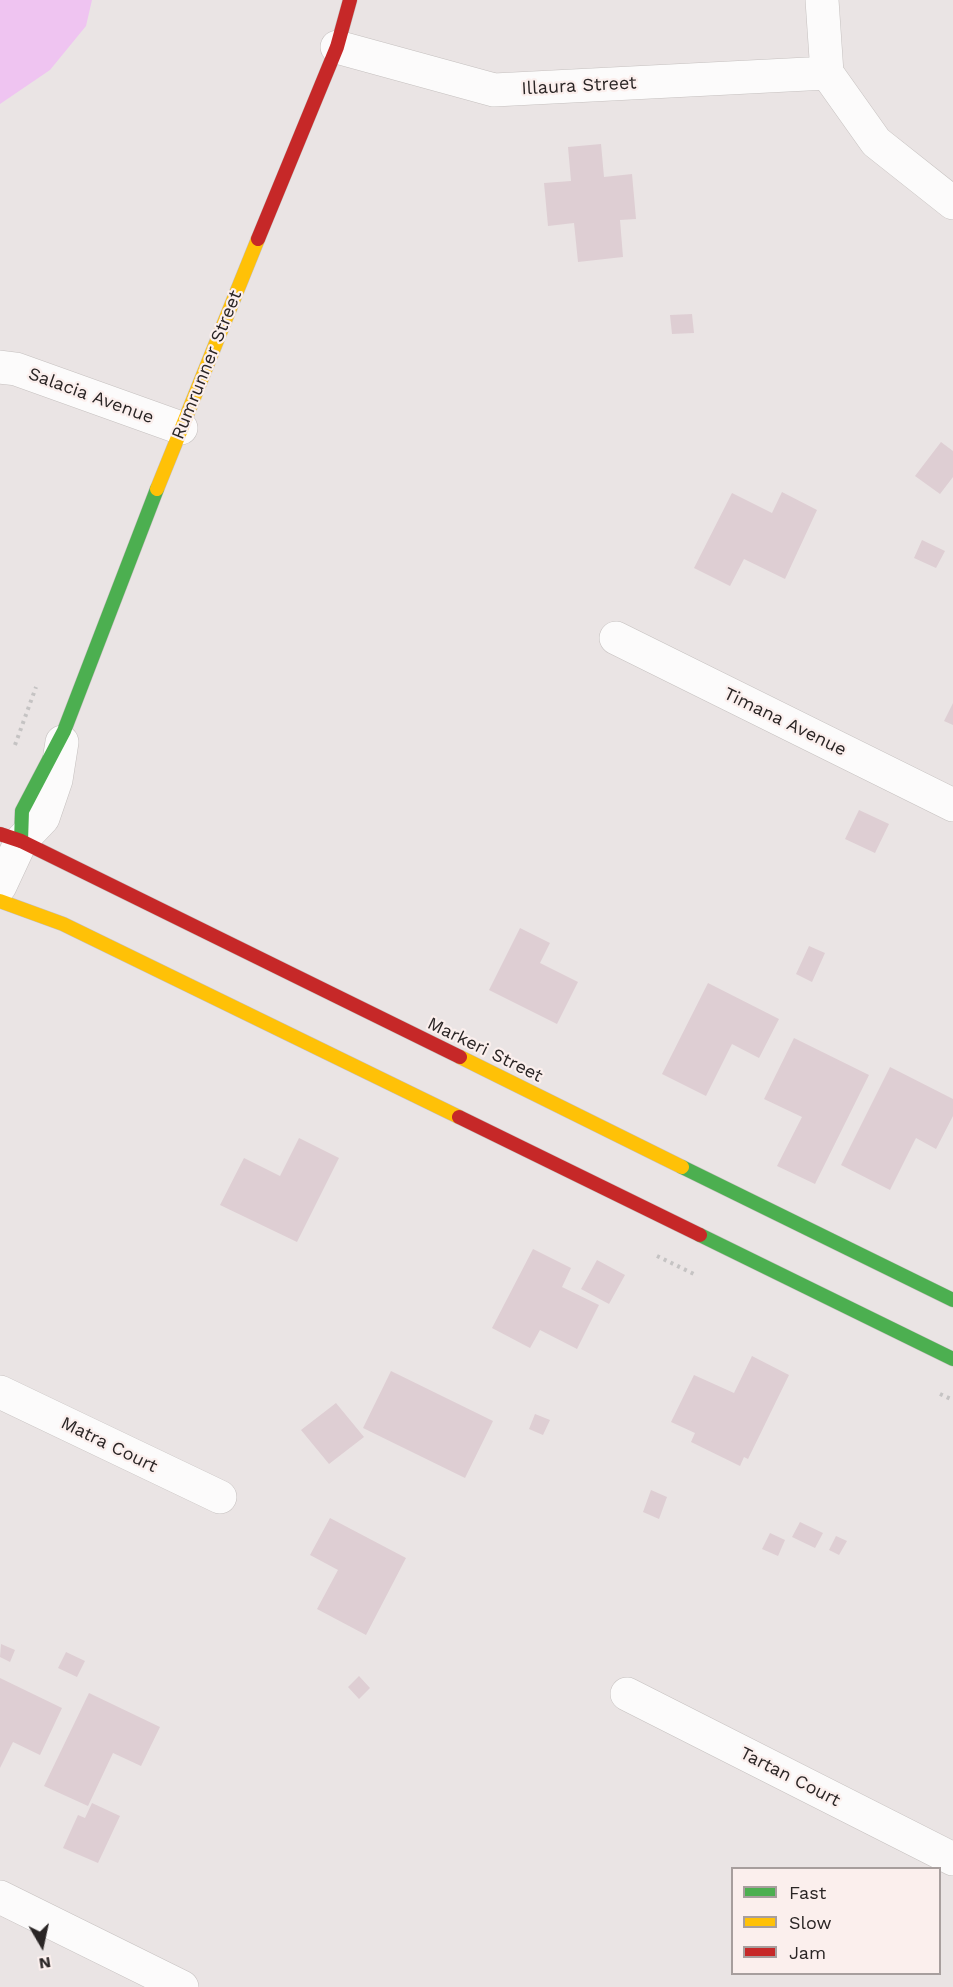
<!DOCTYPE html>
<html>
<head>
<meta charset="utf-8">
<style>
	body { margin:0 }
	#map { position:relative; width:953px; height:1987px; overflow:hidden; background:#eae4e4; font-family:"Work Sans",sans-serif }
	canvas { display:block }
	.legend { position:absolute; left:731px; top:1867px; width:210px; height:108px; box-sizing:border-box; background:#fbefed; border:2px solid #a79e9d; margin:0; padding:8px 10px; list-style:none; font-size:18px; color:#2a2525 }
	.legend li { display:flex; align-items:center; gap:12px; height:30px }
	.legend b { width:30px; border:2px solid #a79e9d }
	.north { position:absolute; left:12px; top:1915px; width:60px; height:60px; -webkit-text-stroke:4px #fbefed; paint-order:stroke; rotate:171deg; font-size:16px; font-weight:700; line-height:24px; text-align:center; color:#2a2525 }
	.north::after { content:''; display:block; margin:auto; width:21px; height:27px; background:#2a2525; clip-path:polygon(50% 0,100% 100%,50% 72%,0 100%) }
</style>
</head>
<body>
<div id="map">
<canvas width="953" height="1987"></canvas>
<ul class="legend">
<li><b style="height:8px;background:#4caf50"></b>Fast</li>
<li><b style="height:8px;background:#ffc107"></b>Slow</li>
<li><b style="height:8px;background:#c62828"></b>Jam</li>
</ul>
<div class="north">N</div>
</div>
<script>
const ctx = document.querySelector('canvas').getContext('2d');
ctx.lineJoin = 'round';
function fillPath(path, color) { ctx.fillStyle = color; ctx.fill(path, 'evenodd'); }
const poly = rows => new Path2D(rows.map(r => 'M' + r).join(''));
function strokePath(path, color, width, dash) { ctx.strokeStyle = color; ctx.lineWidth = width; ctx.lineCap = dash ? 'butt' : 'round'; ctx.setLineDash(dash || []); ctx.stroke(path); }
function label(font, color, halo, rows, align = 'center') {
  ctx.font = font + ' "Work Sans",sans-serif'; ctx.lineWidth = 4.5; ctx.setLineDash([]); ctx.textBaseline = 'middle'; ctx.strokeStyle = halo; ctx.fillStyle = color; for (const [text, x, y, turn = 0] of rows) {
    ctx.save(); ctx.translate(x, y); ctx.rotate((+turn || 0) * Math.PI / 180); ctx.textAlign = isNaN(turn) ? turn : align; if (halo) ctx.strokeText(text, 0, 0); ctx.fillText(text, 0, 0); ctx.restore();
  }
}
fillPath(poly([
	[0,0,92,0,86,26,50,70,0,104]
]), '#efc4f1');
fillPath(poly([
	[601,144,604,177,632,174,636,219,620,220,623,257,578,262,574,223,548,226,544,183,571,181,568,147],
	[692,314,694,333,672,334,670,315],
	[941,442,953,451,953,477,940,494,915,476],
	[782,492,817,510,785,579,744,559,730,586,694,568,732,493,772,513],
	[922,540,945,551,936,568,914,558],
	[953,703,953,725,944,721],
	[859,810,889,824,875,853,845,839],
	[520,928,550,943,540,963,578,982,557,1024,489,990],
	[809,946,825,953,812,982,796,974],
	[708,983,779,1019,759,1058,732,1044,706,1096,662,1074],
	[794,1038,869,1075,815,1184,777,1166,802,1117,764,1099],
	[890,1067,953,1099,953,1116,936,1149,916,1138,890,1190,841,1165],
	[299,1138,339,1158,297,1242,220,1205,244,1158,280,1176],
	[533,1249,571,1268,562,1287,599,1305,577,1349,540,1330,530,1348,492,1328],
	[597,1260,625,1275,609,1304,581,1289],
	[752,1356,789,1375,748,1459,744,1457,740,1466,691,1442,695,1433,671,1422,694,1375,734,1393],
	[391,1371,493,1421,465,1478,363,1428],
	[336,1403,364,1437,329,1464,301,1430],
	[535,1414,550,1420,543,1435,529,1429],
	[651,1490,667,1497,659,1519,643,1512],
	[330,1518,406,1558,366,1635,317,1609,338,1570,310,1555],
	[800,1522,823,1533,815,1548,792,1537],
	[770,1533,785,1540,778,1556,762,1549],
	[836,1536,847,1541,839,1555,829,1550],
	[1,1644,15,1650,10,1662,0,1657],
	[66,1652,85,1661,77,1677,58,1668],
	[359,1676,370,1688,359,1699,348,1687],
	[0,1678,62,1708,40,1755,13,1742,0,1768],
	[89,1693,160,1727,141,1766,113,1753,88,1806,44,1786],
	[92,1803,120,1816,98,1863,63,1848,78,1815,85,1818]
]), '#deced3');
const street = poly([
	[822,0,827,73,876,142,953,203],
	[337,47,494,90,827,73],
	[0,367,16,369,181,428],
	[616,638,953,805],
	[0,886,21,841,43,818,56,780,62,742],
	[0,1392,220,1497],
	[627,1694,953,1859],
	[0,1897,182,1987]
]);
const fast = poly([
	[21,841,22,811,64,731,157,489],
	[682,1167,953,1300],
	[700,1235,953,1359]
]);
const slow = poly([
	[157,489,258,239],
	[0,901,63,924,459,1117],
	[460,1057,682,1167]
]);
const jam = poly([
	[258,239,337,47,350,0],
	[0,834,21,841,460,1057],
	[459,1117,700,1235]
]);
strokePath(street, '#c5c0bf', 34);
strokePath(fast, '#c5c0bf', 15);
strokePath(slow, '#c5c0bf', 15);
strokePath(jam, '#c5c0bf', 15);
strokePath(poly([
	[15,745,36,687],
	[657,1256,696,1275],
	[940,1394,953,1400]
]), '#c5c3c3', 4, [3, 4.5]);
strokePath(street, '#fcfbfb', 33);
strokePath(fast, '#4caf50', 14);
strokePath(slow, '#ffc107', 14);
strokePath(jam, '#c62828', 14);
label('18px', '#2a2525', '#fbefed', [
	["Illaura Street",579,86,-3],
	["Rumrunner Street",207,365,-68],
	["Salacia Avenue",91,396,20],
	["Timana Avenue",785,722,26],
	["Markeri Street",485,1050,26],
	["Matra Court",109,1445,26],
	["Tartan Court",790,1777,27]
]);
</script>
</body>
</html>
